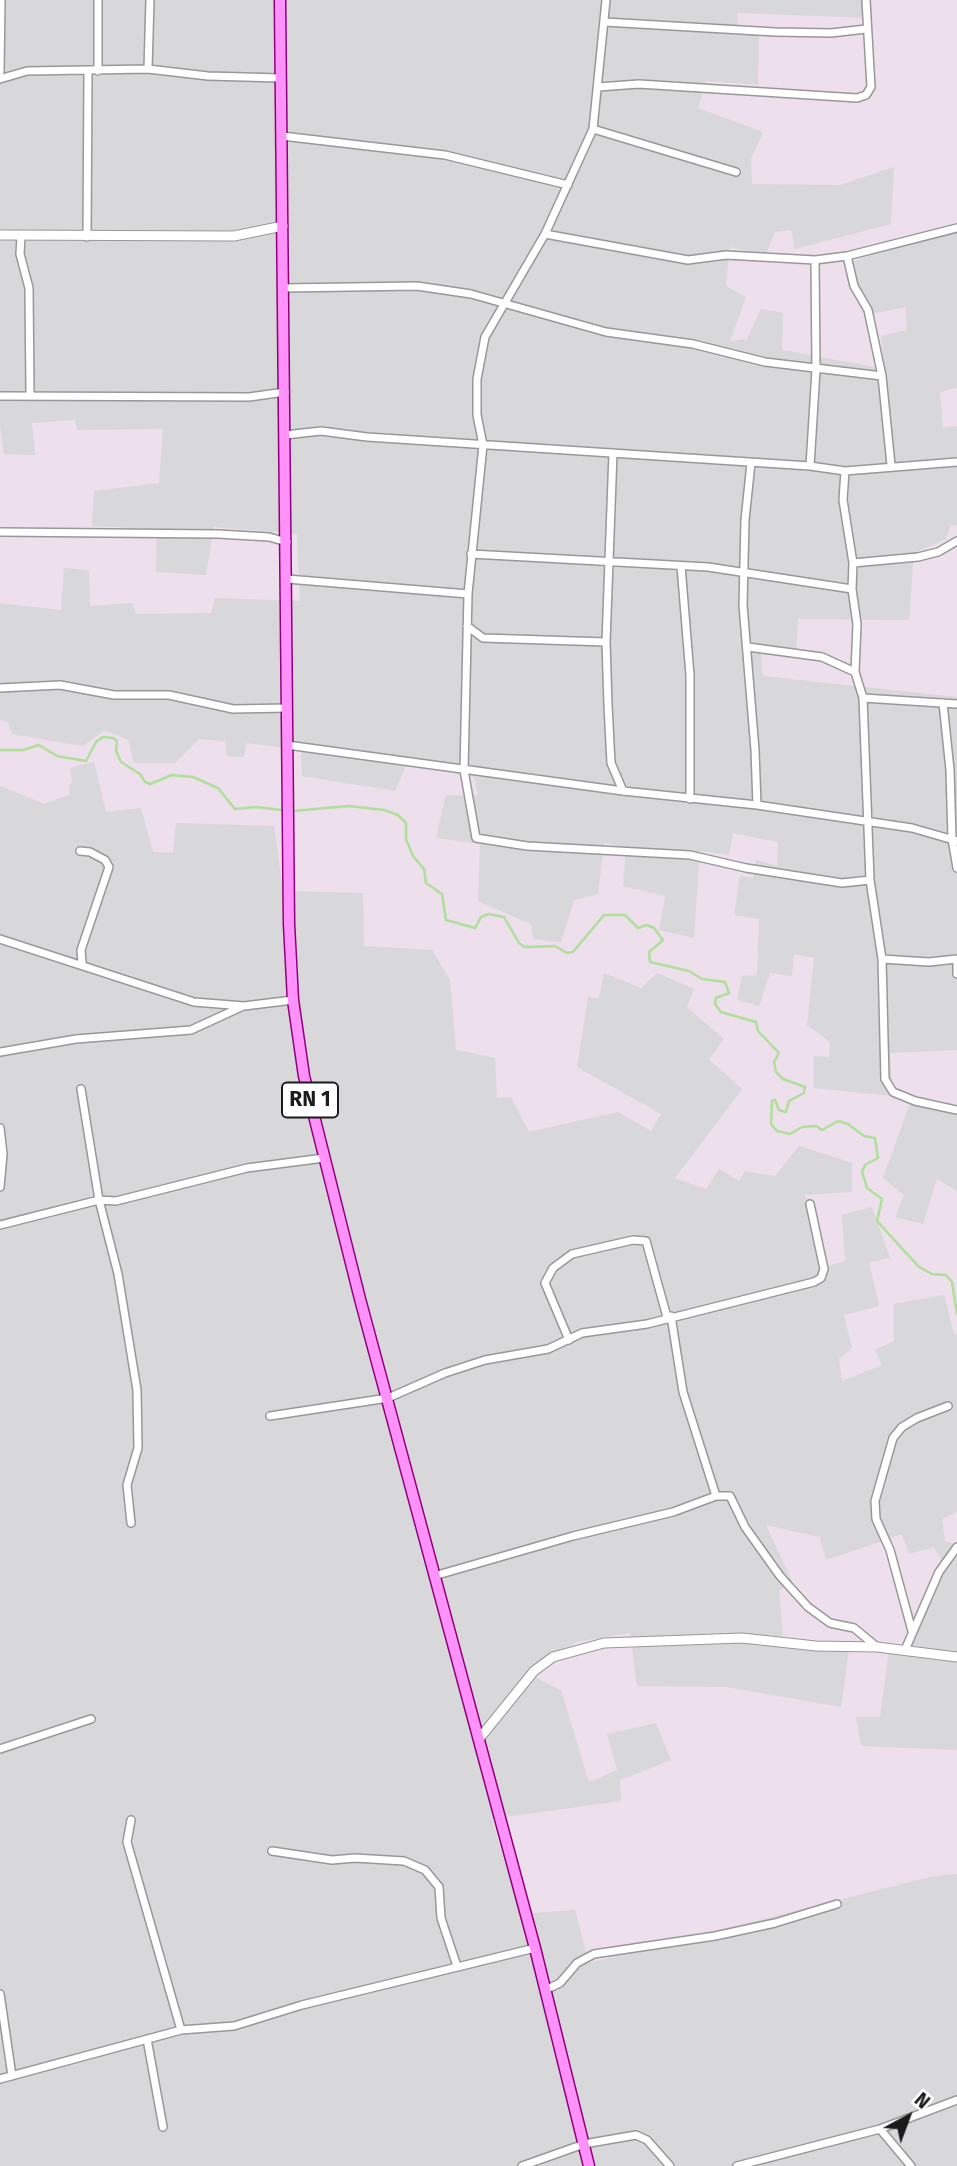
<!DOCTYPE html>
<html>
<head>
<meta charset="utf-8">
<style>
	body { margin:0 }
	#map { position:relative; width:957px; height:2166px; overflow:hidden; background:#eddfeb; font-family:"Fira Sans",sans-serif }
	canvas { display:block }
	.north { position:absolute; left:873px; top:2082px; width:70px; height:70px; -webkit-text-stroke:5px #fff; paint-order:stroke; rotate:41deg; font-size:19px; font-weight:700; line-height:28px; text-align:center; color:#1b1b1b }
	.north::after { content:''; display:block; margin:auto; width:24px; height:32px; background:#1b1b1b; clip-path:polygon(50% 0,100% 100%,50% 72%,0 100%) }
</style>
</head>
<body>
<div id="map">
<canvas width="957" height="2166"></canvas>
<div class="north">N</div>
</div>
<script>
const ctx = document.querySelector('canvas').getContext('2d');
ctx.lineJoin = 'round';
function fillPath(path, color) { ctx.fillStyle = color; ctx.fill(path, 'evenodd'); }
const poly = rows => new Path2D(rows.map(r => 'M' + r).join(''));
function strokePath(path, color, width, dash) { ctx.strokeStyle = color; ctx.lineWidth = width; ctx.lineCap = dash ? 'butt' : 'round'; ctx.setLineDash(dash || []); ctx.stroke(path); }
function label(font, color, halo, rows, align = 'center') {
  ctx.font = font + ' "Fira Sans",sans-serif'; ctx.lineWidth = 5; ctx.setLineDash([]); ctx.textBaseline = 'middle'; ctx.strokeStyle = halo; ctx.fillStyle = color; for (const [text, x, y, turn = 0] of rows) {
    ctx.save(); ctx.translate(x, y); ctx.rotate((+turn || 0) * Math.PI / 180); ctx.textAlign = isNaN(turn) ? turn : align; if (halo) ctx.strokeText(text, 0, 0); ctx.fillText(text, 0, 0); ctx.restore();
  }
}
fillPath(poly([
	[0,0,868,0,871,18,738,13,737,27,759,29,758,85,706,81,698,108,763,132,751,159,752,184,840,185,894,167,891,224,795,249,791,230,775,232,765,256,730,247,726,286,746,297,730,341,747,339,761,309,783,313,782,350,885,369,881,336,907,330,906,307,864,315,854,261,957,224,957,387,940,393,943,428,957,426,957,525,950,526,946,539,914,553,909,620,798,619,796,655,761,654,763,676,957,697,957,1050,890,1053,893,1096,814,1088,814,1056,829,1057,830,1042,807,1025,814,958,794,954,792,976,770,973,759,1006,737,1000,742,976,757,975,759,919,734,915,740,876,753,878,756,860,777,866,778,842,733,833,729,855,700,851,694,938,659,930,665,896,623,886,626,847,604,843,598,894,574,900,561,942,533,939,531,924,478,901,480,844,436,838,446,795,478,796,474,777,407,763,395,791,302,776,301,750,246,743,244,757,227,757,225,741,199,739,175,763,134,763,128,740,105,730,83,746,12,734,8,722,0,720,0,603,61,610,64,568,89,570,90,606,132,603,136,614,211,613,215,598,300,601,297,534,214,527,206,575,156,572,157,529,92,526,94,491,159,483,163,429,77,430,75,420,32,423,35,455,4,454,0,426],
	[94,762,106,812,141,808,153,852,173,853,176,823,274,826,283,891,363,893,364,946,432,950,450,980,456,1050,495,1058,497,1098,511,1097,529,1132,618,1112,651,1131,661,1114,577,1067,588,997,599,998,604,973,641,988,657,973,694,989,687,1007,724,1039,709,1059,742,1089,675,1178,706,1189,719,1169,739,1181,745,1171,775,1176,799,1146,852,1163,852,1192,805,1195,824,1267,845,1261,842,1215,872,1207,890,1258,869,1262,879,1306,844,1315,852,1348,839,1359,842,1381,882,1365,875,1350,894,1341,894,1304,944,1295,954,1334,957,1334,957,1512,942,1519,945,1541,957,1546,957,1750,861,1746,856,1717,880,1717,889,1651,908,1651,942,1561,934,1547,909,1554,902,1534,826,1560,820,1537,766,1525,793,1583,779,1590,783,1639,849,1648,841,1707,726,1687,637,1686,630,1633,576,1642,527,1673,561,1690,589,1782,617,1770,607,1734,656,1723,671,1760,620,1780,621,1801,492,1819,520,1914,575,1910,589,1963,934,1876,957,1874,957,2166,0,2166,0,786,44,804,69,795,69,786,72,782,70,768],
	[911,1100,957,1108,957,1191,937,1179,923,1224,895,1217,904,1195,883,1178]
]), '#d8d7d9');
strokePath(poly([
	[0,750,23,750,39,745,57,756,86,761,96,742,103,737,113,738,117,741,116,751,121,762,140,774,145,782,150,784,172,775,193,777,218,788,235,809,256,807,281,810],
	[293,811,349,806,384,810,398,815,406,823,406,839,413,856,424,869,426,883,442,894,446,920,475,928,481,917,489,914,504,917,519,943,525,947,555,946,567,953,573,952,604,915,625,915,638,928,647,925,654,928,663,940,649,952,650,962,689,971,702,979,725,982,729,993,716,998,715,1004,721,1012,756,1022,758,1031,779,1053,774,1062,776,1072,783,1079,805,1087,804,1093,789,1101,786,1112,779,1110,775,1100,772,1101,771,1124,777,1131,790,1134,802,1127,816,1126,822,1130,838,1121,848,1124,864,1136,875,1138,878,1158,865,1165,862,1172,867,1188,882,1199,877,1221,919,1267,932,1274,946,1275,952,1282,957,1314]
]), '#afdf9b', 2.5);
const minor = poly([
	[98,0,98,71],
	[606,0,593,129,545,234,485,337,477,379,477,415,483,445,468,594,464,770,476,838,527,846,690,855,746,868,842,883,870,880],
	[605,22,775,32,831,33,866,29],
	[148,69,150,0],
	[0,72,1,0],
	[0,79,27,71,148,69,208,76,280,78],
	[598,87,639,84,857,98,866,95,871,87,866,0],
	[593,129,736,172],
	[282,136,445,155,568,185],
	[545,234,688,260,726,255,815,260,847,256,957,228],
	[21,237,20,254,29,288,30,395],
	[87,237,88,71],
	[847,256,854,286,868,310,882,376,891,465],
	[284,288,417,286,471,294,606,332,693,344,765,362,882,376],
	[0,396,249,397,285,392],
	[285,435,321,431,367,437,810,466,845,471,957,462],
	[613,453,606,642,608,705,611,763,623,791],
	[751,463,745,520,743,605,755,750,757,805],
	[810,466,816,370,815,260],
	[845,471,843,500,853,563,852,589,857,624,855,672,863,698,870,880,882,959,885,1079,893,1092,915,1101,957,1110],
	[0,532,218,534,269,537,287,542],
	[471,554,708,567,852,589],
	[853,563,918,557,938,552,957,541],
	[681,566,690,675,690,799],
	[287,579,468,594],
	[467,626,483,638,606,642],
	[748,647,822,657,855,672],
	[0,688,60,685,114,695,169,695,233,709,287,708],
	[863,698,957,704],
	[943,703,950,770,952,839,957,868],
	[287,745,623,791,757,805,912,828,957,841],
	[80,851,90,852,105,860,109,867,81,950,82,963],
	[0,939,194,1002,244,1006,293,1000],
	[882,959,929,962,957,959],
	[957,963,957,974],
	[0,1052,76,1039,191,1030,241,1007],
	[81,1089,99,1200,118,1274,137,1390,138,1448,127,1485,131,1523],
	[0,1128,3,1154,0,1187],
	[0,1225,99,1200,116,1201,247,1168,324,1158],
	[671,1316,683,1392,716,1496],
	[569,1340,545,1283,553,1268,572,1254,633,1240,646,1241,667,1317],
	[270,1416,388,1398,445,1373,485,1360,548,1349,582,1333,647,1324,814,1282,821,1278,824,1269,810,1204],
	[434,1576,573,1536,673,1512,716,1496,730,1496,745,1527,780,1576,808,1607,830,1623,854,1628,877,1647],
	[912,1631,890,1550,876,1519,875,1501,893,1438,902,1427,917,1418,948,1406],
	[905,1650,939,1572,957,1547],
	[0,1749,91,1719],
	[131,1820,127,1842,181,2030],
	[272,1851,332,1860,355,1858,404,1861,425,1870,439,1887,441,1918,457,1966],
	[545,1990,560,1983,577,1963,594,1954,715,1936,775,1923,837,1904],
	[0,1994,12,2076],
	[147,2039,163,2127],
	[0,2079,181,2030,234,2026,302,2005,535,1948],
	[880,2129,911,2166],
	[522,2166,584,2144,636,2135,647,2140,670,2166],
	[737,2166,880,2129,957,2100]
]);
const tertiary = poly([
	[0,235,234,236,283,226],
	[479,1739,534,1671,553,1657,604,1643,742,1638,816,1646,877,1647,957,1657]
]);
const primary = poly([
	[280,0,289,924,293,1000,304,1076,360,1299,535,1948,589,2166]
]);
strokePath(minor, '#989898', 10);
strokePath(tertiary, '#989898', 11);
strokePath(primary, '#91007c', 13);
strokePath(minor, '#fff', 7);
strokePath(tertiary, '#fff', 9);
strokePath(primary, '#ff92fa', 10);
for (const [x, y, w] of [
	[310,1100,56]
]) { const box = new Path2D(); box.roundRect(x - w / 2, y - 17.5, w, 35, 5); ctx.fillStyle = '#fff'; ctx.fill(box); strokePath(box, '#1b1b1b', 2); }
label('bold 21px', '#1b1b1b', null, [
	["RN 1",310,1100]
]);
</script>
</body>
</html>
